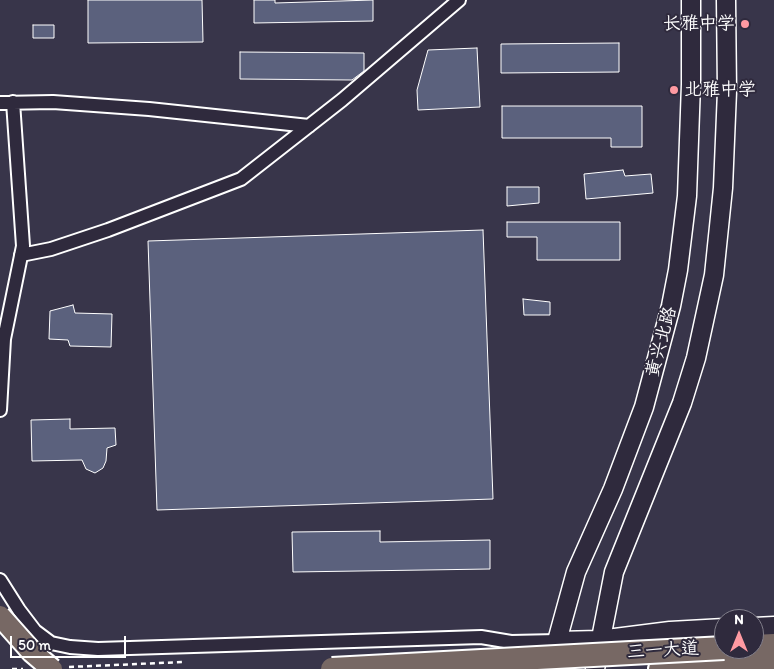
<!DOCTYPE html>
<html>
<head>
<meta charset="utf-8">
<style>
	body { margin:0 }
	#map { position:relative; width:774px; height:669px; overflow:hidden; background:#38354a; font-family:Itim,sans-serif }
	canvas { display:block }
	.north { position:absolute; left:714px; top:609px; width:50px; height:50px; box-sizing:border-box; background:#2f2a3d; border:1px solid #827f8b; border-radius:50%; rotate:0deg; font-size:14px; font-weight:700; line-height:20px; text-align:center; color:#fff }
	.north::after { content:''; display:block; margin:auto; width:18px; height:22px; background:#ff9aa2; clip-path:polygon(50% 0,100% 100%,50% 72%,0 100%) }
	.scale { position:absolute; left:10px; top:636px; width:116px; height:22px; box-sizing:border-box; border:2px solid #fff; border-top:0; padding-left:6px; font-size:15px; line-height:18px; white-space:nowrap; color:#fff; -webkit-text-stroke:4px #2f2a3d; paint-order:stroke }
</style>
</head>
<body>
<div id="map">
<canvas width="774" height="669"></canvas>
<div class="north">N</div>
<div class="scale">50 m</div>
</div>
<script>
const ctx = document.querySelector('canvas').getContext('2d');
ctx.lineJoin = 'round';
function fillPath(path, color) { ctx.fillStyle = color; ctx.fill(path, 'evenodd'); }
const poly = rows => new Path2D(rows.map(r => 'M' + r).join(''));
function strokePath(path, color, width, dash) { ctx.strokeStyle = color; ctx.lineWidth = width; ctx.lineCap = dash ? 'butt' : 'round'; ctx.setLineDash(dash || []); ctx.stroke(path); }
function label(font, color, halo, rows, align = 'center') {
  ctx.font = font + ' Itim,"LXGW WenKai TC",sans-serif'; ctx.lineWidth = 4; ctx.setLineDash([]); ctx.textBaseline = 'middle'; ctx.strokeStyle = halo; ctx.fillStyle = color; for (const [text, x, y, turn = 0] of rows) {
    ctx.save(); ctx.translate(x, y); ctx.rotate((+turn || 0) * Math.PI / 180); ctx.textAlign = isNaN(turn) ? turn : align; if (halo) ctx.strokeText(text, 0, 0); ctx.fillText(text, 0, 0); ctx.restore();
  }
}
const building = poly([
	[88,0,202,0,203,42,88,43,88,0],
	[254,0,275,0,275,3,373,0,373,21,254,23,254,0],
	[33,25,54,25,54,38,33,38,33,25],
	[619,43,619,72,501,73,501,44,619,43],
	[477,48,480,107,418,110,417,90,428,50,477,48],
	[240,52,364,53,364,71,352,80,240,79,240,52],
	[502,106,642,106,642,147,611,147,611,138,502,138,502,106],
	[623,170,625,176,651,174,653,193,586,199,584,174,623,170],
	[507,187,539,187,539,203,507,206,507,187],
	[507,222,620,222,620,260,537,260,537,237,507,237,507,222],
	[483,230,493,499,157,510,148,241,483,230],
	[523,299,550,302,550,315,524,315,523,299],
	[73,305,75,313,112,314,111,347,70,346,68,340,49,339,50,311,73,305],
	[70,419,70,429,115,428,116,445,107,448,106,461,103,468,95,473,86,469,82,460,32,461,31,420,70,419],
	[380,531,380,542,490,540,490,569,293,572,292,532,380,531]
]);
fillPath(building, '#5b617d');
strokePath(building, '#fff', 1);
const street = poly([
	[0,103,53,102,149,109,309,126],
	[21,255,51,249,108,230,241,179,342,100,459,0],
	[0,410,4,339,23,246,13,102],
	[0,580,19,610,35,631,51,643,70,647,98,649,481,637,511,642,557,641]
]);
const secondary = poly([
	[754,627,774,626],
	[557,641,599,640,670,631,724,628],
	[553,669,557,641,576,572,613,489,644,407,671,306,678,270,687,196,691,84,691,0],
	[595,669,614,572,682,403,696,358,714,275,723,188,727,91,726,0]
]);
const highway = poly([
	[754,646,774,645],
	[660,669,774,662]
]);
strokePath(street, '#fff', 16);
strokePath(secondary, '#fff', 21);
strokePath(highway, '#fff', 26);
strokePath(poly([
	[69,667,183,662],
	[12,669,23,669]
]), '#fff', 2.5, [5, 4]);
strokePath(street, '#2f2a3d', 12);
strokePath(secondary, '#2f2a3d', 18);
strokePath(highway, '#776864', 22);
const primaryBridge = poly([
	[0,616,32,652,52,669]
]);
const highwayBridge = poly([
	[332,669,724,648]
]);
strokePath(primaryBridge, '#fff', 24, []);
strokePath(highwayBridge, '#fff', 26, []);
strokePath(primaryBridge, '#776864', 20);
strokePath(highwayBridge, '#776864', 22);
for (const [x, y, r, color] of [
	[745,24,5,"#ff9aa2"],
	[674,90,5,"#ff9aa2"]
]) { const dot = new Path2D(); dot.arc(x, y, r, 0, 2 * Math.PI); ctx.fillStyle = color; ctx.fill(dot); strokePath(dot, '#2f2a3d', 2); }
label('18px', '#fff', '#2f2a3d', [
	["长雅中学",735,24],
	["北雅中学",684,90,"left"]
], 'right');
label('18px', '#fff', '#2f2a3d', [
	["黄兴北路",662,342,-75],
	["三一大道",663,651,-3]
]);
</script>
</body>
</html>
